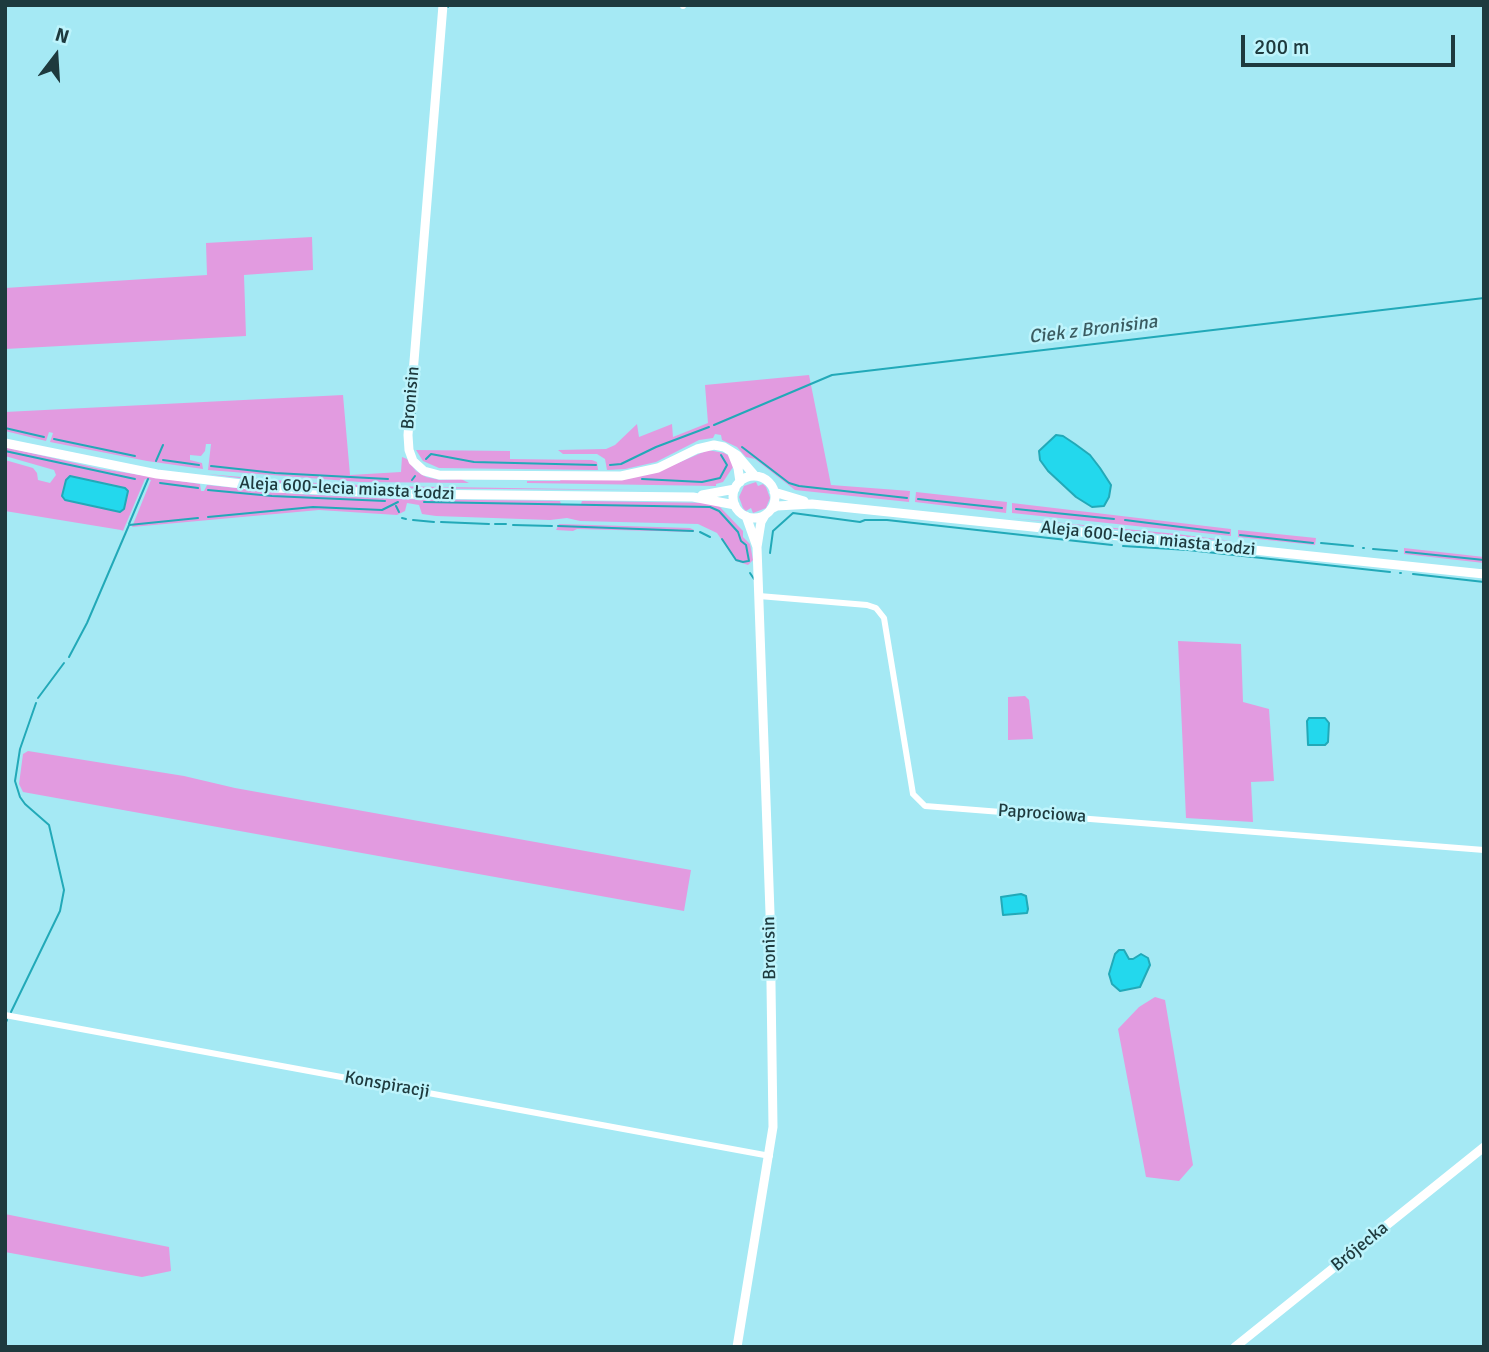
<!DOCTYPE html>
<html>
<head>
<meta charset="utf-8">
<style>
	body { margin:0 }
	#map { position:relative; width:1489px; height:1352px; overflow:hidden; background:#a5e9f4; font-family:Signika,sans-serif }
	canvas { display:block }
	.frame { position:absolute; inset:0; border:7px solid #1e3a3e; pointer-events:none }
	.north { position:absolute; left:21px; top:21px; width:70px; height:70px; -webkit-text-stroke:5px #bef4fc; paint-order:stroke; rotate:17deg; font-size:19px; font-weight:700; line-height:28px; text-align:center; color:#1e3a3e }
	.north::after { content:''; display:block; margin:auto; width:24px; height:32px; background:#1e3a3e; clip-path:polygon(50% 0,100% 100%,50% 72%,0 100%) }
	.scale { position:absolute; left:1241px; top:35px; width:214px; height:32px; box-sizing:border-box; border:4px solid #1e3a3e; border-top:0; padding-left:9px; font-size:21px; line-height:24px; white-space:nowrap; color:#1e3a3e; -webkit-text-stroke:5px #bef4fc; paint-order:stroke }
</style>
</head>
<body>
<div id="map">
<canvas width="1489" height="1352"></canvas>
<div class="frame"></div>
<div class="north">N</div>
<div class="scale">200 m</div>
</div>
<script>
const ctx = document.querySelector('canvas').getContext('2d');
ctx.lineJoin = 'round';
function fillPath(path, color) { ctx.fillStyle = color; ctx.fill(path, 'evenodd'); }
const poly = rows => new Path2D(rows.map(r => 'M' + r).join(''));
function strokePath(path, color, width, dash) { ctx.strokeStyle = color; ctx.lineWidth = width; ctx.lineCap = dash ? 'butt' : 'round'; ctx.setLineDash(dash || []); ctx.stroke(path); }
function label(font, color, halo, rows, align = 'center') {
  ctx.font = font + ' Signika,sans-serif'; ctx.lineWidth = 5; ctx.setLineDash([]); ctx.textBaseline = 'middle'; ctx.strokeStyle = halo; ctx.fillStyle = color; for (const [text, x, y, turn = 0] of rows) {
    ctx.save(); ctx.translate(x, y); ctx.rotate((+turn || 0) * Math.PI / 180); ctx.textAlign = isNaN(turn) ? turn : align; if (halo) ctx.strokeText(text, 0, 0); ctx.fillText(text, 0, 0); ctx.restore();
  }
}
fillPath(poly([
	[312,237,313,270,244,275,246,336,5,349,5,288,207,275,206,243],
	[809,375,831,485,910,491,909,502,795,490,755,459,746,457,737,447,722,440,721,435,715,434,713,438,699,440,656,462,625,469,607,470,605,459,597,454,563,454,558,450,606,449,615,445,637,424,639,437,672,424,673,437,708,423,705,385],
	[343,395,350,475,401,472,402,457,407,459,416,471,426,477,440,480,461,479,469,483,360,482,208,470,211,444,206,444,205,451,201,456,190,455,190,460,202,463,203,469,147,461,50,442,53,433,49,432,46,441,5,431,5,412],
	[5,447,101,469,200,484,201,491,204,491,207,485,295,494,394,499,560,501,561,504,581,504,582,501,711,503,719,506,743,531,743,537,750,544,753,560,748,565,736,561,717,533,698,524,580,521,567,518,550,520,436,516,422,514,419,505,407,503,405,511,397,515,319,510,132,527,151,480,145,479,123,531,121,530,5,511,5,460,33,468,37,473,38,480,50,483,56,475,54,470,5,456],
	[416,450,510,451,510,459,592,460,597,462,598,470,439,468,423,461],
	[708,450,724,453,731,457,733,467,723,482,716,484,716,486,527,483,527,481,560,481,561,479,630,478,657,472],
	[207,474,298,482,381,486,637,490,361,488,279,483],
	[756,482,758,486,763,484,766,487,770,498,766,508,753,513,751,508,746,511,743,508,739,497,744,486],
	[916,492,1007,502,1006,513,915,502],
	[1012,503,1231,529,1231,536,1012,513],
	[1011,518,1177,534,1232,541,1206,539],
	[559,524,690,528,694,530,694,532,577,529,573,531,556,530],
	[1238,530,1316,538,1315,545,1238,537],
	[1404,548,1484,557,1484,563,1404,554],
	[1178,641,1241,644,1243,702,1269,709,1274,781,1251,782,1253,822,1186,818],
	[1025,696,1029,700,1033,739,1008,740,1008,697],
	[28,751,184,776,235,788,691,870,684,911,23,792,19,784,23,754],
	[1155,997,1165,1000,1193,1165,1179,1181,1146,1177,1118,1029,1139,1007],
	[5,1214,169,1247,171,1271,142,1277,5,1252]
]), '#e29be0');
const water = poly([
	[1056,435,1063,436,1075,444,1090,455,1100,468,1111,485,1109,497,1104,506,1092,507,1076,497,1048,471,1040,460,1039,451,1056,435],
	[70,476,125,488,128,491,124,509,120,512,65,500,62,496,66,480,70,476],
	[1309,718,1325,718,1329,723,1328,742,1325,745,1308,745,1307,721,1309,718],
	[1021,894,1026,896,1028,909,1027,913,1003,915,1001,897,1021,894],
	[1119,950,1124,950,1129,959,1133,959,1141,954,1148,958,1150,965,1140,987,1120,991,1112,984,1109,974,1115,954,1119,950]
]);
fillPath(water, '#23d8ed');
strokePath(water, '#22a9b8', 2);
strokePath(poly([
	[448,7,448,5],
	[417,383,418,369],
	[414,417,416,401],
	[714,425,832,375,1484,298],
	[5,428,44,437],
	[54,439,135,456],
	[742,447,789,483,799,486,907,498],
	[5,451,135,479],
	[426,459,431,454,474,462,596,465],
	[163,460,199,465],
	[156,461,163,445],
	[610,465,621,464,656,447,709,427],
	[211,466,275,473,388,479],
	[642,479,702,482,720,478,727,465,721,455],
	[412,480,415,476],
	[160,483,198,488],
	[208,490,272,496,385,501],
	[918,499,1002,508],
	[424,502,710,507,719,511,738,532,741,541,746,545,749,561],
	[396,506,399,512],
	[1016,509,1114,519],
	[208,517,313,507,382,510,398,502],
	[402,518,406,519],
	[413,520,434,522],
	[1125,520,1229,533],
	[441,522,489,524],
	[129,524,148,479],
	[495,524,506,524],
	[513,525,552,526],
	[558,526,693,531],
	[700,532,710,537],
	[1240,535,1313,543],
	[722,539,736,560,743,562,748,561],
	[1321,543,1353,546],
	[1123,546,1188,550,1390,572],
	[1363,548,1364,548],
	[1373,549,1397,551],
	[1406,552,1484,560],
	[770,553,773,531,793,513,860,522,865,520,887,520,1112,545],
	[750,573,754,579],
	[1400,573,1401,573],
	[1413,574,1484,582],
	[69,657,87,623,129,525,198,518],
	[38,698,64,663],
	[11,1012,60,911,64,890,49,825,25,804,20,797,15,781,20,749,36,703],
	[5,1024,7,1020]
]), '#22a9b8', 2);
strokePath(poly([
	[683,5,683,6],
	[759,596,867,605,876,608,884,618,913,794,925,806,1484,850],
	[5,1015,770,1156]
]), '#fff', 6);
strokePath(poly([
	[443,5,408,435,409,450,413,461,424,471,439,475,621,476,658,468,697,449,714,445,724,447,737,455,755,476],
	[5,443,157,474,276,488,405,494,693,497,735,505],
	[732,453,738,468,740,482],
	'733 497a21 21 0 1 1 42 0a21 21 0 1 1-42 0Z',
	[774,492,804,501],
	[702,495,735,489],
	[771,509,777,506,812,504,1484,574],
	[746,516,757,547],
	[737,1347,773,1127,770,913,757,547,761,522,765,515],
	[1235,1347,1484,1147]
]), '#fff', 9);
label('18px', '#1e3a3e', '#bef4fc', [
	["Bronisin",411,398,-85],
	["Aleja 600-lecia miasta Łodzi",347,489,3],
	["Aleja 600-lecia miasta Łodzi",1148,539,6],
	["Paprociowa",1042,814,4],
	["Bronisin",770,948,-91],
	["Konspiracji",387,1085,10],
	["Brójecka",1360,1247,-39]
]);
label('italic 19px', '#3a5b60', '#bef4fc', [
	["Ciek z Bronisina",1093,330,-7]
]);
</script>
</body>
</html>
